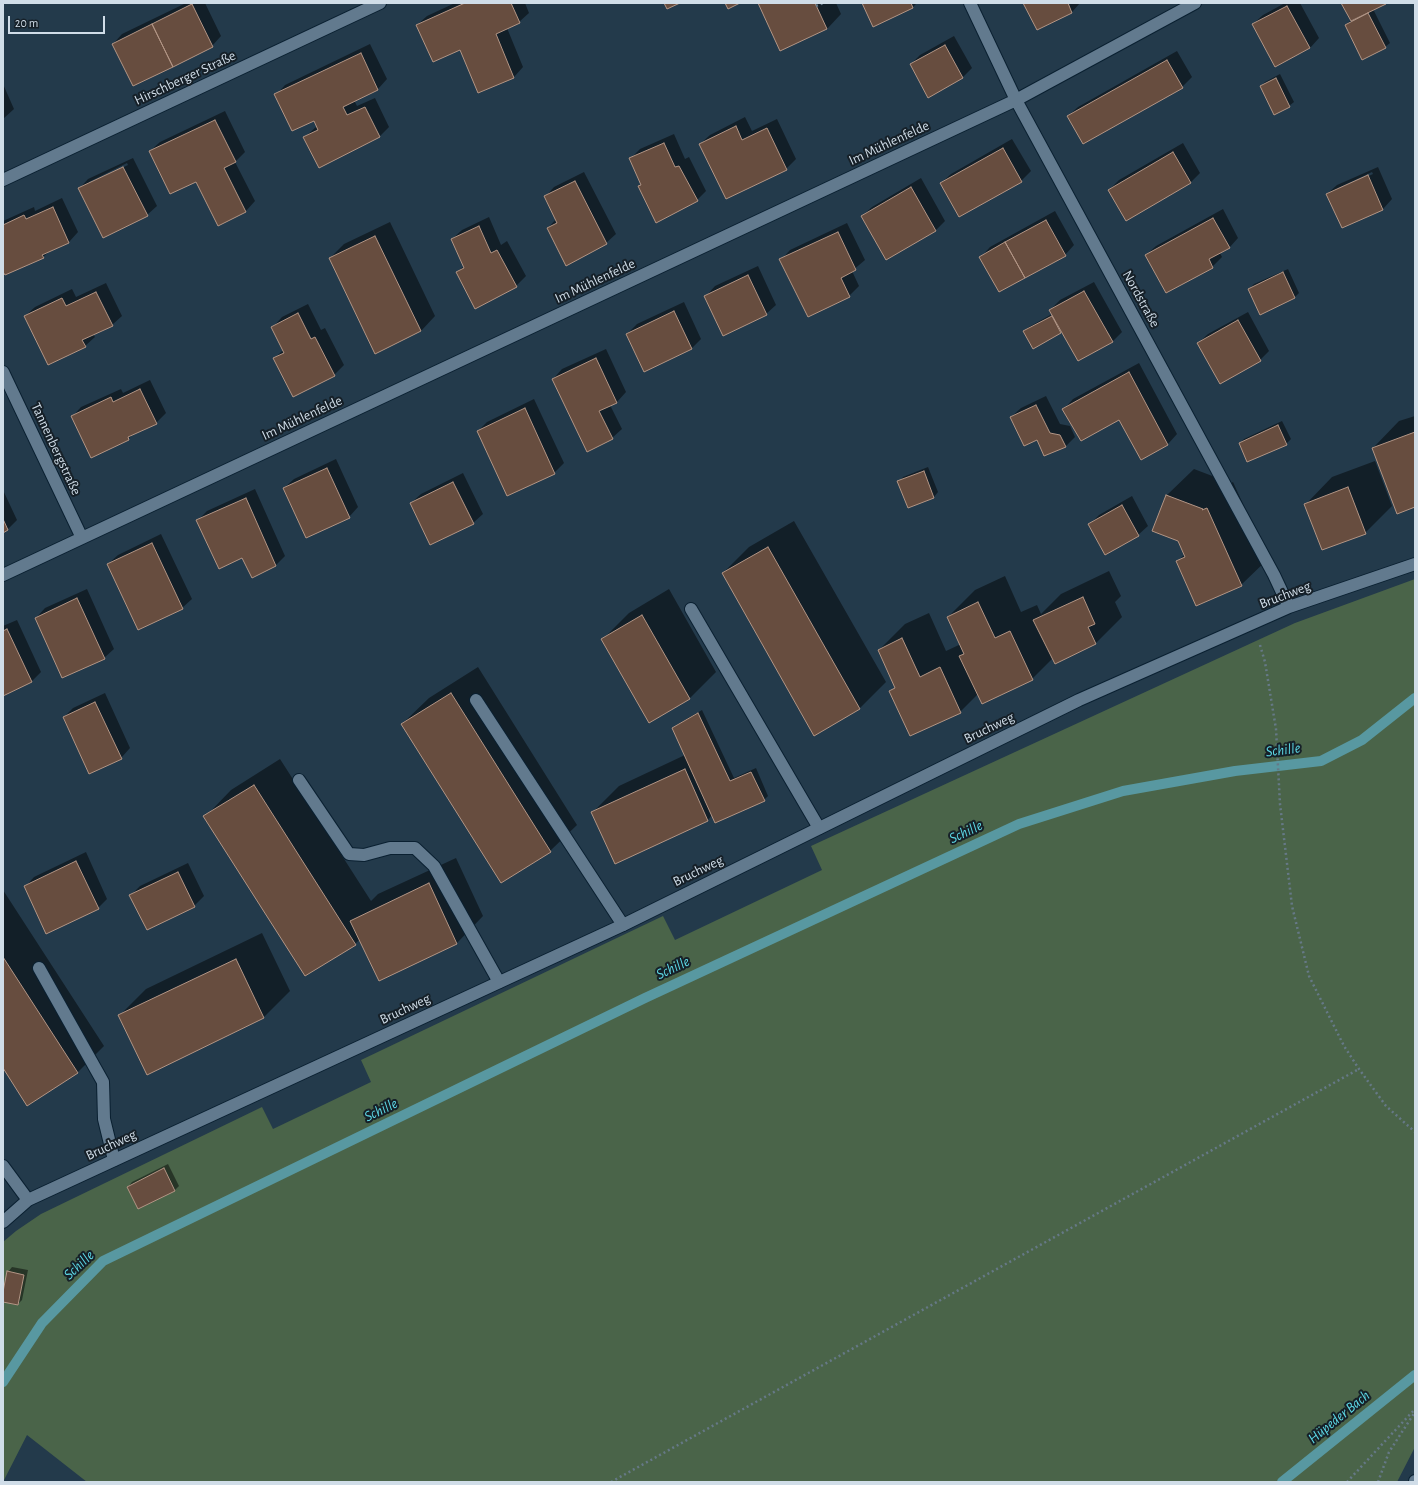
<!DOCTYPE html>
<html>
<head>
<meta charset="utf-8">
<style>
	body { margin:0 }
	#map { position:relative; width:1418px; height:1485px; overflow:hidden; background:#233a4b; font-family:"Alegreya Sans",sans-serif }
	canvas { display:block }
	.frame { position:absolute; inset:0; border:4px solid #d0dde8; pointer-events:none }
	.scale { position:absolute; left:8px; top:16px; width:97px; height:18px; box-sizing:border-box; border:2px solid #d0dde8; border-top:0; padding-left:5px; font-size:12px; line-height:14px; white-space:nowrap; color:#d0dde8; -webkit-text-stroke:3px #162028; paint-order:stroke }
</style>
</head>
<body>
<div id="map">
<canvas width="1418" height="1485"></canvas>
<div class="frame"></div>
<div class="scale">20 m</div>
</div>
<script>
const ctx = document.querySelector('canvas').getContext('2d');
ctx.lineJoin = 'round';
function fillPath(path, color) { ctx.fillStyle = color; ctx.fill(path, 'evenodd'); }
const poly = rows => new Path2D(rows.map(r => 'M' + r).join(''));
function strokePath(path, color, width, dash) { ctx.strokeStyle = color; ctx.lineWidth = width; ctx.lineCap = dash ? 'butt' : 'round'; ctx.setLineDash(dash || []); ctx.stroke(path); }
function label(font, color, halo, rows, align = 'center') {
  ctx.font = font + ' "Alegreya Sans",sans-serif'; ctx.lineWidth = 4; ctx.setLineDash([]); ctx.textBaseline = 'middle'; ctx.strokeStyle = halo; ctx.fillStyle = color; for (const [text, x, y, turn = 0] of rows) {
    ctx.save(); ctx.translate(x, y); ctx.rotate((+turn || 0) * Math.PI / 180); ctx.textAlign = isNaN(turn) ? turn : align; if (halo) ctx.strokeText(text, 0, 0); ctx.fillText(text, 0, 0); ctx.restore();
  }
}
fillPath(poly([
	[1415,579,1415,1447,1397,1482,87,1482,27,1435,3,1482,3,1242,16,1231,41,1214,262,1107,273,1129,371,1082,361,1060,663,916,675,940,822,870,811,846,1295,623]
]), '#4a6449');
fillPath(poly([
	[186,3,205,3,221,36,212,46,113,44,122,34],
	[455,3,525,3,529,13,519,22,507,28,523,67,514,77,479,92,460,48,417,25,427,16],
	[759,3,836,3,841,14,827,29],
	[863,3,917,3,913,7],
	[1024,3,1080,3,1072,12,1037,29],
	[1285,3,1300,3,1319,38,1310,48,1276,66,1253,24,1263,15],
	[1343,3,1385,3,1373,9,1390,43,1385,47,1346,25,1351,20],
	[954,36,972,68,963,77,911,64,920,55],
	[370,44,387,79,378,89,354,100,357,106,375,98,389,127,380,136,319,166,305,137,317,126,314,119,276,95,285,85],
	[1177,51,1192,77,1182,87,1068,116,1078,107],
	[1280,74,1294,102,1289,106,1261,86,1265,82],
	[3,84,14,109,3,119],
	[225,111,245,152,235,162,255,201,246,211,218,225,196,181,150,151,160,142],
	[745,117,752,131,777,119,796,159,786,169,700,144,710,135],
	[674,134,685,159,689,157,706,191,697,200,639,187,642,184,630,159,640,149],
	[1012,139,1031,171,1021,181,960,216,941,183,951,174],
	[1183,143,1200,173,1191,182,1127,220,1109,190,1119,180],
	[133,158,157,206,147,215,79,189,88,179],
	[127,163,128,165,89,184,89,182],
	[1378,167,1392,199,1383,209,1342,227,1327,194,1337,185],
	[1372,172,1373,174,1338,190,1338,188],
	[584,172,616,234,606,243,548,228,556,219,545,197,554,187],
	[921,178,945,221,936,230,886,259,862,216,872,207],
	[62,198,78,232,69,242,51,250,43,257,3,269,3,221,34,207,35,211],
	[1223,209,1238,238,1229,248,1220,253,1222,257,1212,267,1166,292,1146,255,1156,246],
	[1055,211,1074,245,1065,255,981,257,990,247],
	[489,217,501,245,507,241,526,276,516,286,457,272,464,266,452,239,462,230],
	[390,222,435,316,421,331,330,258,344,244],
	[847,223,865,260,852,271,859,286,849,296,781,260,790,250],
	[758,266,776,305,766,314,706,296,715,286],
	[1288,269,1299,293,1295,297,1261,314,1249,289,1254,284],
	[1094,282,1122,332,1112,342,1062,331,1033,348,1025,331,1029,327,1052,314,1050,310,1060,300],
	[106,283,122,316,112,325,93,334,95,337,85,346,25,316,35,307,72,289,76,297],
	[684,302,701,339,691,349,627,334,637,324],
	[308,304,321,330,325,328,344,365,334,375,275,358,284,349,273,327,282,317],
	[1248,312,1269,351,1260,360,1198,343,1208,334],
	[606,349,626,392,617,402,610,405,622,429,612,438,553,379,562,369],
	[1139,363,1177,434,1168,444,1142,458,1120,418,1064,409,1073,399],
	[150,380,166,413,156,423,135,433,128,439,72,417,81,407,121,389,123,393],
	[1046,396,1060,424,1070,426,1075,437,1066,446,1038,439,1011,417,1021,408],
	[534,399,564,463,554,473,478,431,487,422],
	[1415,416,1415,506,1373,448,1399,421],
	[1282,421,1291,439,1286,444,1240,443,1244,439],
	[336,459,358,507,349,517,284,488,294,479],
	[1375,461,1392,506,1365,533,1306,504,1332,477],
	[928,467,938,492,934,497,908,507,899,482,903,477],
	[1194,469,1228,482,1228,485,1233,482,1268,559,1241,585,1177,562,1185,554,1178,540,1154,531,1167,495],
	[463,473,483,514,473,523,411,503,421,494],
	[255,489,285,556,275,566,243,556,198,520,207,511],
	[3,490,17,520,8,529,3,531],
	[1132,496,1148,526,1138,535,1089,525,1099,515],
	[794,521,886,682,859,709,723,573,749,547],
	[161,534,192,599,182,608,108,564,118,555],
	[1109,571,1121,596,1115,602,1122,617,1096,643,1053,658,1032,679,978,694,960,712,891,691,896,686,879,650,905,624,929,613,946,651,961,644,948,617,975,590,1005,576,1021,612,1037,605,1041,614,1061,594],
	[87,589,114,649,104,658,36,618,45,608],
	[669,589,716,672,690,698,602,640,629,613],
	[17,620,41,672,32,681,3,695,3,626],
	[478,667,577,825,550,851,402,724,429,698],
	[105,693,130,748,121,758,64,717,73,708],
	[702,710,734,778,756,768,768,796,764,800,712,815,708,820,615,863,592,813,619,786,685,755,673,729,678,724],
	[280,759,371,901,378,894,456,858,483,916,457,943,379,979,360,939,355,944,205,817,231,790],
	[86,852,107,899,98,908,25,887,34,877],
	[188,863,204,896,194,906,131,895,140,886],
	[3,890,104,1046,77,1073,3,1066],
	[262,933,290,991,264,1017,120,1015,146,989],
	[168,1164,179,1186,175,1190,139,1208,128,1187,132,1182],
	[12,1267,28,1270,22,1300,18,1304,3,1301,8,1272]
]), '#0007');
strokePath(poly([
	[3,1382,42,1323,103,1261,645,998,1019,824,1123,791,1235,771,1321,761,1362,740,1415,698],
	[1282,1482,1415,1375]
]), '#5898a1', 10);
const building = poly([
	[465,3,511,3,520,23,496,34,514,78,478,93,460,50,433,62,416,25,465,3],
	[664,3,680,3,667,9,664,3],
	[725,3,740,3,728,9,725,3],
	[758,3,815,3,827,29,780,51,758,3],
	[862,3,911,3,913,8,873,27,862,3],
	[1023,3,1068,3,1072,13,1037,30,1023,3],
	[1341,3,1386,3,1386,4,1351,21,1341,3],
	[192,4,213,47,173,67,152,24,192,4],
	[1287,6,1310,48,1275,67,1252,24,1287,6],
	[1368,13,1386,48,1362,60,1345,25,1368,13],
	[152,24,173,67,133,86,112,44,152,24],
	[945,45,963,78,928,98,910,64,945,45],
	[361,53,378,90,343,107,347,115,365,107,380,137,319,168,303,137,318,130,314,121,292,131,274,94,361,53],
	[1167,60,1183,88,1083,144,1067,116,1167,60],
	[1276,78,1290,107,1274,115,1260,86,1276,78],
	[215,120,236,162,224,168,246,212,218,226,196,182,170,194,149,151,215,120],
	[736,126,742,140,767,128,787,170,726,199,699,144,736,126],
	[664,143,675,167,679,166,698,201,656,223,638,186,641,185,629,158,664,143],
	[1003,148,1022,182,959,217,940,183,1003,148],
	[1173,152,1191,183,1126,221,1108,190,1173,152],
	[123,167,148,216,103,238,78,188,123,167],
	[1368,175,1383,210,1342,228,1326,194,1368,175],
	[575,181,607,244,566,266,547,228,557,223,544,196,575,181],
	[911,187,936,231,886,260,861,216,911,187],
	[53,207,69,243,42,255,44,258,5,275,3,272,3,225,24,215,26,219,53,207],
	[1213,218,1230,248,1209,259,1213,268,1166,293,1145,255,1213,218],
	[1046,220,1066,256,1025,278,1005,242,1046,220],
	[479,226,491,253,497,250,517,287,475,309,456,272,464,268,451,239,479,226],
	[838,232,856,270,841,278,850,297,808,317,779,259,838,232],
	[375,236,421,331,375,354,329,258,375,236],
	[1005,242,1025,278,999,292,979,257,1005,242],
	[1283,272,1295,298,1260,315,1248,289,1283,272],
	[748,275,767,315,723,336,704,296,748,275],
	[1084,291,1113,342,1078,361,1049,310,1084,291],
	[96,292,113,326,82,340,86,347,48,365,24,316,62,298,66,306,96,292],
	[674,311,692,349,644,372,626,334,674,311],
	[298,313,311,339,315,337,335,376,293,397,273,358,284,353,271,327,298,313],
	[1052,316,1061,333,1033,349,1023,331,1052,316],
	[1238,320,1261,361,1220,384,1197,343,1238,320],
	[596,358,617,403,599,411,613,439,587,452,552,379,596,358],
	[1129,372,1168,445,1141,460,1119,420,1081,441,1062,409,1129,372],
	[140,389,157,424,128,437,129,440,91,458,71,416,111,397,113,402,140,389],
	[1036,405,1050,433,1060,435,1066,447,1044,456,1037,440,1024,446,1010,417,1036,405],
	[525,408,555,474,507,496,477,431,525,408],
	[1278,425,1287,445,1247,462,1239,443,1278,425],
	[1415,432,1415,507,1397,514,1372,448,1415,432],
	[327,468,350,518,306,538,283,488,327,468],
	[924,471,934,498,908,508,897,481,924,471],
	[453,482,474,524,430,545,410,503,453,482],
	[1348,487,1366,534,1322,550,1304,504,1348,487],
	[1166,495,1203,509,1202,510,1207,508,1242,586,1196,606,1176,561,1185,557,1178,541,1152,531,1166,495],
	[246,498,276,566,252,578,242,558,219,569,196,520,246,498],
	[1122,505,1139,536,1105,555,1088,524,1122,505],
	[3,519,8,530,3,533,3,519],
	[152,543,183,609,138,630,107,564,152,543],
	[768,547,860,709,814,736,722,573,768,547],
	[1083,597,1095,624,1088,627,1096,644,1055,664,1033,620,1083,597],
	[77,598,105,659,62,678,35,618,77,598],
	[978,602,995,638,1010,631,1033,680,982,704,959,656,964,654,947,617,978,602],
	[642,615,690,699,649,723,601,639,642,615],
	[7,629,32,682,3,696,3,631,7,629],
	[902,638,920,677,940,667,961,713,910,736,889,691,895,688,878,650,902,638],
	[451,693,551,852,501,883,401,724,451,693],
	[95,702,122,759,89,774,63,717,95,702],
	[698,713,730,781,751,772,765,801,715,823,672,728,698,713],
	[685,769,708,821,615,864,591,812,685,769],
	[254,785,356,945,305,976,203,816,254,785],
	[76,861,99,909,46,934,24,886,76,861],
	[178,872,195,907,147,930,129,895,178,872],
	[429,883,457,944,379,981,350,921,429,883],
	[3,957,78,1073,27,1106,3,1068,3,957],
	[236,959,264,1018,147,1075,118,1015,236,959],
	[164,1168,175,1191,138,1209,127,1187,164,1168],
	[7,1271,24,1275,18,1305,3,1302,3,1292,7,1271]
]);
fillPath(building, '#674d3f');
strokePath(building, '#b29585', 1);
const lane = poly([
	[691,609,819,828],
	[476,700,623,925],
	[299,780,349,854,364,855,390,848,415,848,434,866,499,982],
	[39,968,103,1082,104,1119,114,1160],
	[1415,1482,1415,1481]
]);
const street = poly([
	[970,3,1016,100,1274,575,1289,607],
	[3,180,380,3],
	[3,372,82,538],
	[3,575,1016,100,1195,3],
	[3,1166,28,1200],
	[3,1222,28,1200,623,925,1079,700,1289,607,1415,564]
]);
strokePath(lane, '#0a2031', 14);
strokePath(street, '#0a2031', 14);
strokePath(poly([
	[816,6,823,3],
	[1260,645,1265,662,1276,729,1280,804,1292,906,1309,976,1344,1046,1359,1069,1386,1106,1415,1132],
	[611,1482,1359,1069],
	[1347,1482,1415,1409],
	[1378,1482,1389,1452,1415,1412]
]), '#667987', 2.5, [2, 3]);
strokePath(lane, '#627a8e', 12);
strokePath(street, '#627a8e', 12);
label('14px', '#d0dde8', '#162028', [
	["Hirschberger Straße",185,78,-25],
	["Im Mühlenfelde",889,143,-25],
	["Im Mühlenfelde",595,281,-25],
	["Nordstraße",1141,299,61],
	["Im Mühlenfelde",302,418,-25],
	["Tannenbergstraße",56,449,65],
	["Bruchweg",1285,595,-21],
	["Bruchweg",989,728,-26],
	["Bruchweg",698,871,-26],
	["Bruchweg",405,1009,-25],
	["Bruchweg",111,1145,-25]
]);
label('italic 15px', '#5dd8e6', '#162028', [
	["Schille",1283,750,-7],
	["Schille",966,832,-25],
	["Schille",673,968,-25],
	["Schille",381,1110,-26],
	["Schille",79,1265,-43],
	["Hüpeder Bach",1339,1417,-39]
]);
</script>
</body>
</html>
